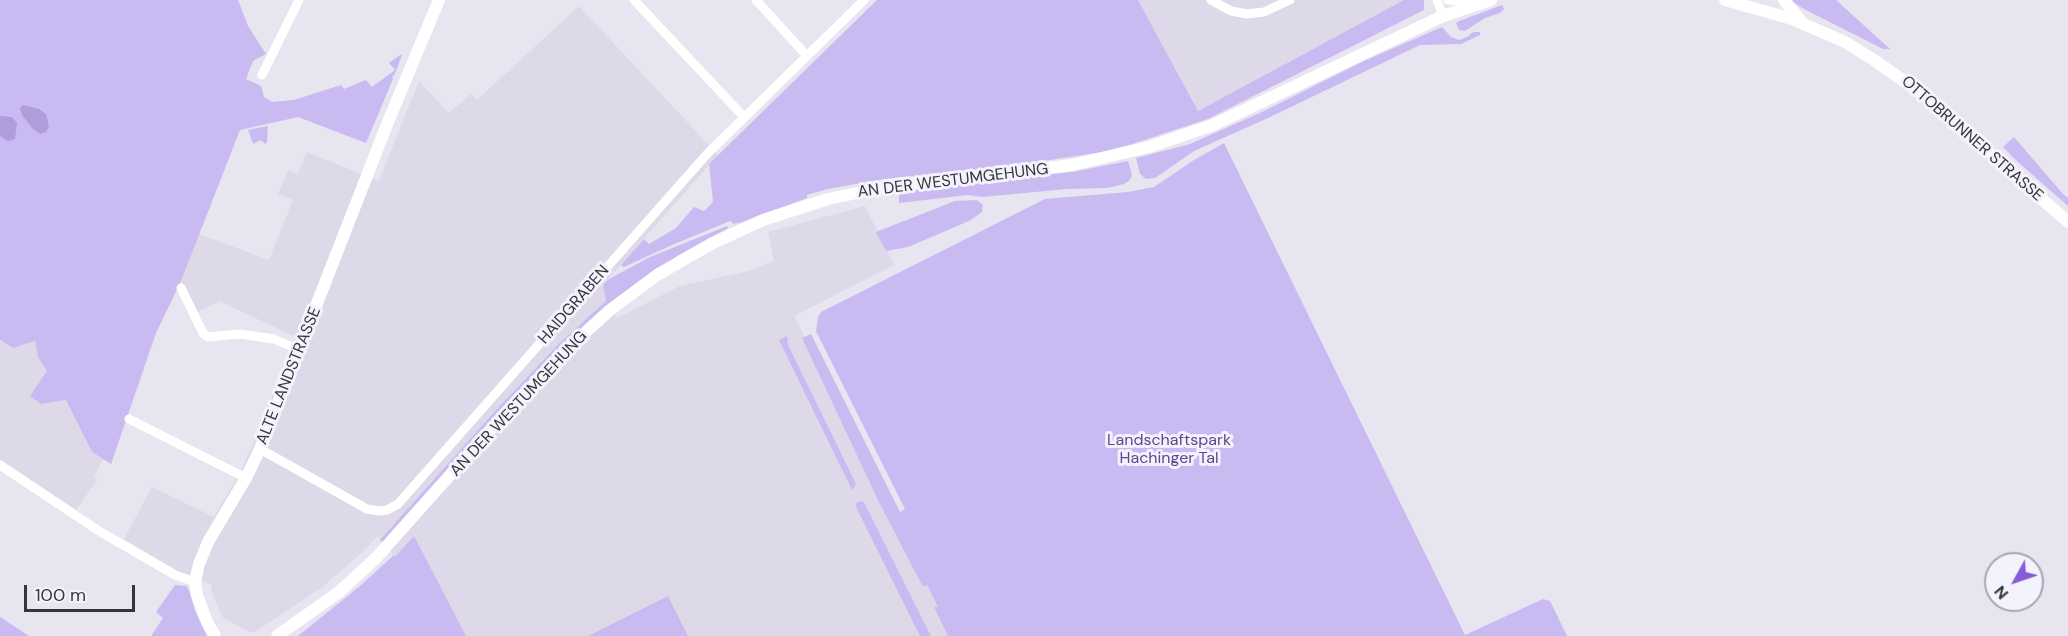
<!DOCTYPE html>
<html>
<head>
<meta charset="utf-8">
<style>
	body { margin:0 }
	#map { position:relative; width:2068px; height:636px; overflow:hidden; background:#e7e5ef; font-family:"DM Sans",sans-serif }
	canvas { display:block }
	.north { position:absolute; left:1984px; top:552px; width:60px; height:60px; box-sizing:border-box; background:#f4f2fc; border:2px solid #a8a6ae; border-radius:50%; rotate:230deg; font-size:16px; font-weight:700; line-height:24px; text-align:center; color:#363539 }
	.north::after { content:''; display:block; margin:auto; width:21px; height:27px; background:#865bd5; clip-path:polygon(50% 0,100% 100%,50% 72%,0 100%) }
	.scale { position:absolute; left:24px; top:585px; width:111px; height:27px; box-sizing:border-box; border:3px solid #363539; border-top:0; padding-left:8px; font-size:18px; line-height:21px; white-space:nowrap; color:#363539; -webkit-text-stroke:4px #f4f2fc; paint-order:stroke }
</style>
</head>
<body>
<div id="map">
<canvas width="2068" height="636"></canvas>
<div class="north">N</div>
<div class="scale">100 m</div>
</div>
<script>
const ctx = document.querySelector('canvas').getContext('2d');
ctx.lineJoin = 'round';
function fillPath(path, color) { ctx.fillStyle = color; ctx.fill(path, 'evenodd'); }
const poly = rows => new Path2D(rows.map(r => 'M' + r).join(''));
function strokePath(path, color, width, dash) { ctx.strokeStyle = color; ctx.lineWidth = width; ctx.lineCap = dash ? 'butt' : 'round'; ctx.setLineDash(dash || []); ctx.stroke(path); }
function label(font, color, halo, rows, align = 'center') {
  ctx.font = font + ' "DM Sans",sans-serif'; ctx.lineWidth = 6; ctx.setLineDash([]); ctx.textBaseline = 'middle'; ctx.strokeStyle = halo; ctx.fillStyle = color; for (const [text, x, y, turn = 0] of rows) {
    ctx.save(); ctx.translate(x, y); ctx.rotate((+turn || 0) * Math.PI / 180); ctx.textAlign = isNaN(turn) ? turn : align; if (halo) ctx.strokeText(text, 0, 0); ctx.fillText(text, 0, 0); ctx.restore();
  }
}
fillPath(poly([
	[1138,0,1404,0,1198,111],
	[579,6,718,155,603,285,606,301,617,318,680,286,749,271,774,261,768,232,865,206,894,265,794,316,953,636,688,636,668,596,588,636,458,636,400,578,395,557,377,536,366,549,321,588,255,632,250,632,223,618,213,596,211,584,178,571,124,539,152,487,214,517,240,473,252,446,296,337,219,301,196,313,181,281,199,234,269,260,293,200,278,194,288,170,298,174,307,152,379,181,419,81,449,113,471,94,477,100],
	[0,340,13,348,35,341,38,357,47,371,41,404,66,400,92,452,103,459,94,477,97,480,76,510,0,459]
]), '#ddd9e9');
fillPath(poly([
	[0,0,238,0,248,26,266,54,253,61,246,79,261,86,264,97,272,102,294,100,341,85,344,89,366,80,372,87,395,70,389,63,400,55,402,55,394,76,392,76,393,79,366,143,298,117,240,130,181,281,156,333,111,464,92,452,66,400,41,404,30,396,47,371,38,357,35,341,13,348,0,340],
	[877,0,1138,0,1198,111,1404,0,1424,0,1424,10,1208,119,1132,144,1102,152,1017,165,884,179,827,189,807,195,807,198,742,222,734,224,730,221,672,245,624,267,621,265,644,239,649,244,676,228,694,207,704,211,713,202,709,164],
	[1791,0,1836,0,1890,49,1883,49,1802,8],
	[1502,5,1504,9,1500,13,1485,18,1465,31,1459,30,1456,23,1459,21],
	[1442,27,1451,37,1459,40,1467,37,1473,32,1480,32,1480,35,1461,44,1420,45,1268,118,1194,151,1155,178,1146,179,1140,174,1136,158,1190,144,1262,112,1364,61],
	[268,126,267,142,265,144,261,140,253,144,248,130],
	[2014,137,2063,194,2068,198,2068,206,2018,162,2003,147],
	[1224,143,1465,635,1543,599,1550,601,1567,636,948,636,934,607,938,607,927,585,923,586,914,570,877,498,802,338,811,334,900,512,905,509,816,331,818,317,821,312,1045,199,1128,192,1154,187,1194,160],
	[1128,161,1132,174,1130,180,1124,184,1107,188,1067,189,982,197,968,195,899,203,899,191,1072,172],
	[977,200,983,205,982,212,969,221,908,247,886,251,876,232,955,201],
	[727,226,728,228,677,256,633,287,384,544,380,540,497,409,561,342,606,301,603,285,609,279,650,257],
	[787,336,788,345,856,484,852,490,779,340],
	[861,501,864,502,931,636,920,636,856,507,856,503],
	[414,536,466,636,298,636,360,586,394,555,395,557],
	[175,585,186,586,189,590,195,611,207,636,151,636,163,618,156,612],
	[668,596,688,636,588,636],
	[0,617,29,636,0,636]
]), '#c9baf2');
fillPath(poly([
	[23,105,39,109,46,114,49,126,46,132,40,134,32,128,22,115,20,108],
	[0,116,12,117,17,123,15,139,8,141,0,136]
]), '#af9ddc');
strokePath(poly([
	[634,0,744,117],
	[756,0,807,56],
	[1211,0,1231,11,1247,14,1264,12,1290,0],
	[1437,0,1443,16],
	[1448,0,1475,4],
	[262,75,299,0],
	[181,288,203,333,208,337,239,334,274,339,299,350],
	[129,419,246,478],
	[260,449,367,509,379,511,387,510,398,504,707,154,864,0],
	[0,465,99,531,175,575,195,582]
]), '#fff', 9);
strokePath(poly([
	[1725,0,1792,19,1845,42,1874,60,1925,96,2068,222],
	[1784,0,1801,21],
	[215,636,207,622,197,595,195,582,199,564,208,542,246,478,260,449,388,122,439,0],
	[277,636,339,592,376,558,509,409,588,330,610,310,657,275,711,244,763,220,828,199,885,187,1072,165,1149,147,1213,125,1443,16,1491,0]
]), '#fff', 12);
label('16px', '#363539', '#f4f2fc', [
	["OTTOBRUNNER STRASSE",1972,139,41],
	["AN DER WESTUMGEHUNG",953,181,-7],
	["HAIDGRABEN",574,305,-49],
	["ALTE LANDSTRASSE",289,376,-68],
	["AN DER WESTUMGEHUNG",519,404,-47]
]);
label('16px', '#5f4591', '#f4f2fc', [
	["Landschaftspark",1169,441],
	["Hachinger Tal",1169,459]
]);
</script>
</body>
</html>
